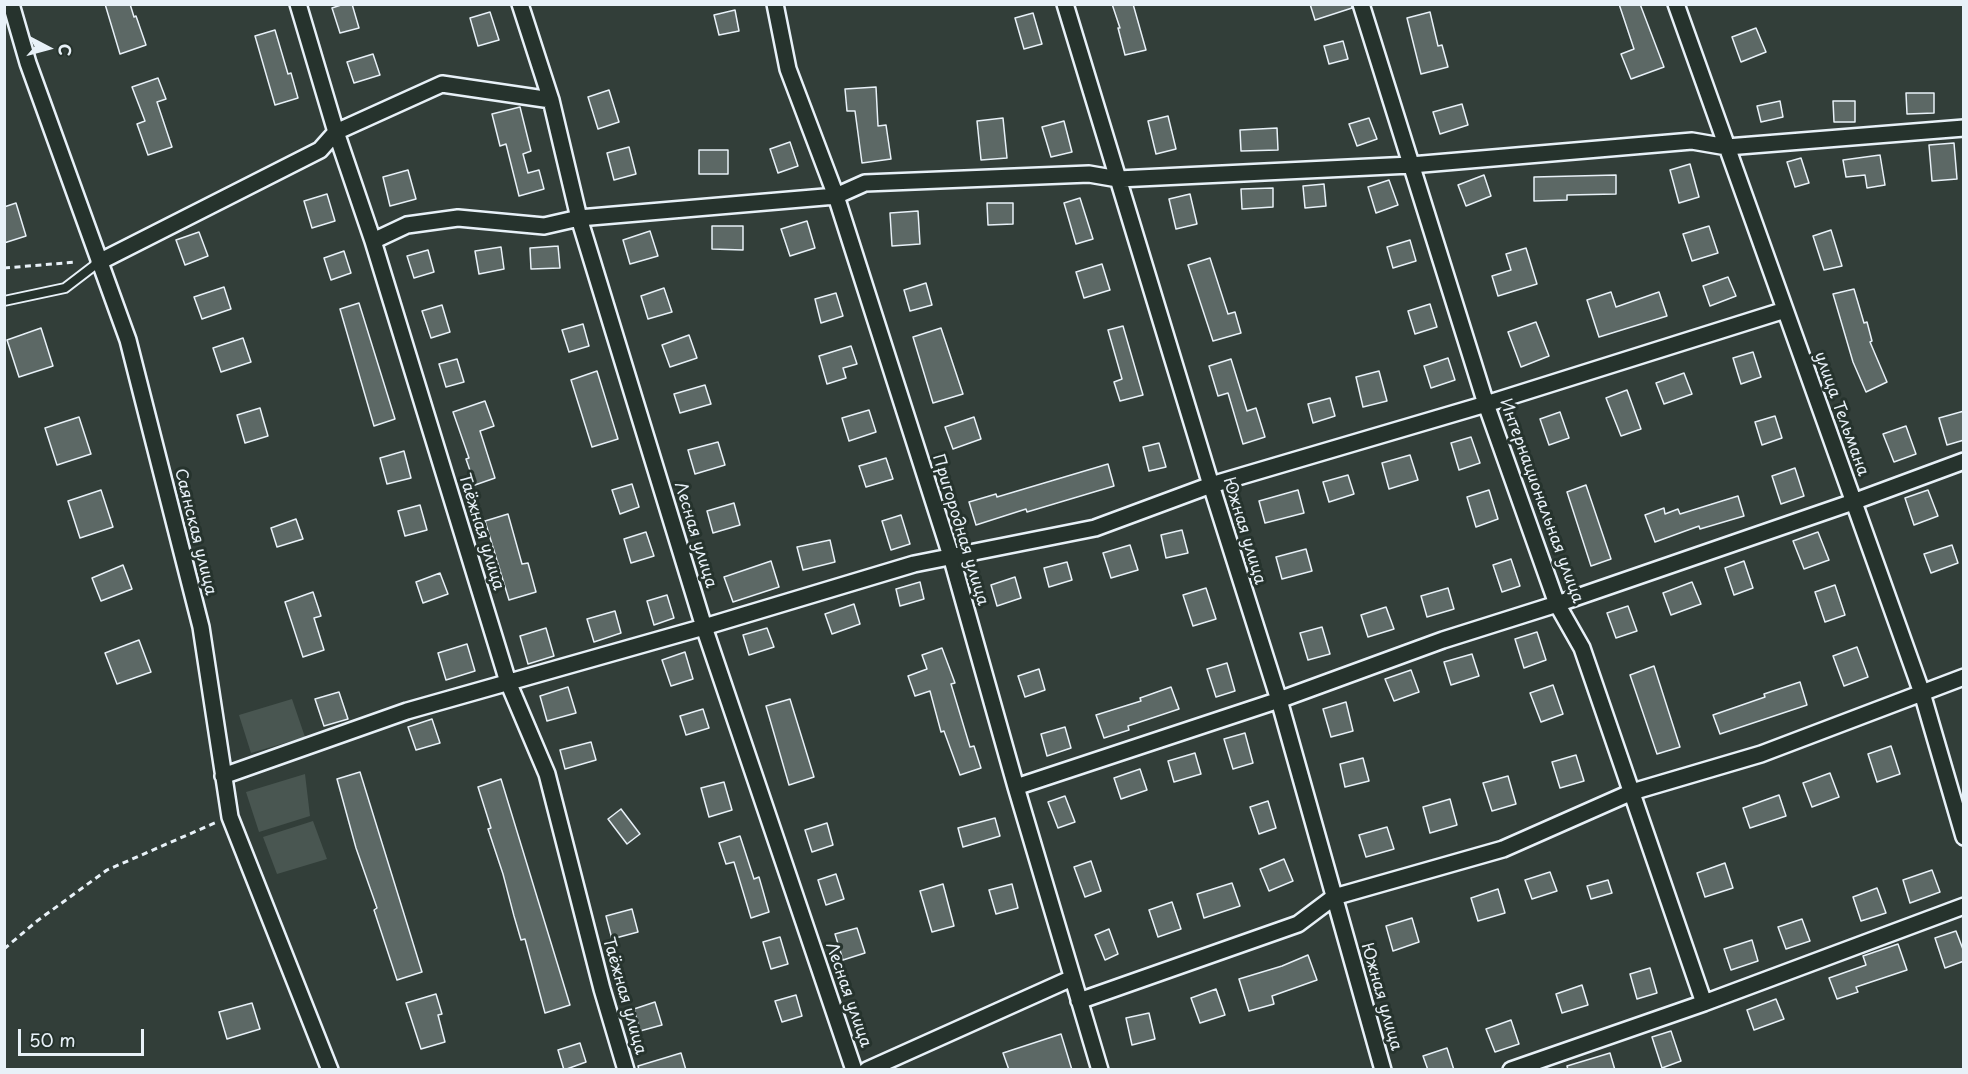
<!DOCTYPE html>
<html>
<head>
<meta charset="utf-8">
<style>
	body { margin:0 }
	#map { position:relative; width:1968px; height:1074px; overflow:hidden; background:#323e39; font-family:"Playpen Sans",sans-serif }
	canvas { display:block }
	.frame { position:absolute; inset:0; border:6px solid #e8f1f8; pointer-events:none }
	.north { position:absolute; left:18px; top:18px; width:60px; height:60px; -webkit-text-stroke:4px #26332d; paint-order:stroke; rotate:96deg; font-size:16px; font-weight:700; line-height:24px; text-align:center; color:#e8f1f8 }
	.north::after { content:''; display:block; margin:auto; width:21px; height:27px; background:#e8f1f8; clip-path:polygon(50% 0,100% 100%,50% 72%,0 100%) }
	.scale { position:absolute; left:18px; top:1029px; width:126px; height:27px; box-sizing:border-box; border:3px solid #e8f1f8; border-top:0; padding-left:8px; font-size:18px; line-height:21px; white-space:nowrap; color:#e8f1f8; -webkit-text-stroke:4px #26332d; paint-order:stroke }
</style>
</head>
<body>
<div id="map">
<canvas width="1968" height="1074"></canvas>
<div class="frame"></div>
<div class="north">С</div>
<div class="scale">50 m</div>
</div>
<script>
const ctx = document.querySelector('canvas').getContext('2d');
ctx.lineJoin = 'round';
function fillPath(path, color) { ctx.fillStyle = color; ctx.fill(path, 'evenodd'); }
const poly = rows => new Path2D(rows.map(r => 'M' + r).join(''));
function strokePath(path, color, width, dash) { ctx.strokeStyle = color; ctx.lineWidth = width; ctx.lineCap = dash ? 'butt' : 'round'; ctx.setLineDash(dash || []); ctx.stroke(path); }
function label(font, color, halo, rows, align = 'center') {
  ctx.font = font + ' "Playpen Sans",sans-serif'; ctx.lineWidth = 6; ctx.setLineDash([]); ctx.textBaseline = 'middle'; ctx.strokeStyle = halo; ctx.fillStyle = color; for (const [text, x, y, turn = 0] of rows) {
    ctx.save(); ctx.translate(x, y); ctx.rotate((+turn || 0) * Math.PI / 180); ctx.textAlign = isNaN(turn) ? turn : align; if (halo) ctx.strokeText(text, 0, 0); ctx.fillText(text, 0, 0); ctx.restore();
  }
}
fillPath(poly([
	[292,699,305,737,251,753,239,715],
	[305,774,310,816,259,832,246,792],
	[313,821,327,859,277,874,263,837]
]), '#495651');
const building = poly([
	[105,4,130,4,134,17,136,16,146,45,120,54,105,4],
	[344,4,352,4,359,28,340,33,332,8,344,4],
	[1112,4,1133,4,1146,50,1125,55,1118,28,1120,28,1112,4],
	[1310,4,1352,4,1352,8,1315,20,1310,4],
	[1619,4,1640,4,1664,67,1631,79,1621,54,1634,49,1619,4],
	[735,10,739,31,719,35,714,15,735,10],
	[490,12,499,40,478,46,470,18,490,12],
	[1430,12,1438,46,1442,45,1448,67,1421,74,1407,18,1430,12],
	[1033,13,1042,44,1024,49,1015,18,1033,13],
	[1756,28,1766,52,1741,62,1732,37,1756,28],
	[275,30,288,74,291,73,298,98,275,105,255,36,275,30],
	[1343,41,1348,59,1329,64,1324,46,1343,41],
	[373,54,380,75,354,83,347,62,373,54],
	[158,78,166,99,157,102,172,147,148,155,137,124,145,121,132,87,158,78],
	[876,87,878,126,886,125,891,159,862,163,855,111,847,111,845,89,876,87],
	[609,90,619,122,598,129,588,97,609,90],
	[1906,93,1934,93,1934,113,1907,114,1906,93],
	[1780,101,1783,117,1761,122,1757,106,1780,101],
	[1833,101,1855,101,1855,122,1834,122,1833,101],
	[1462,104,1468,125,1440,134,1433,112,1462,104],
	[520,107,531,151,523,154,528,173,539,170,544,189,519,196,506,144,500,146,492,114,520,107],
	[1168,116,1176,149,1156,154,1148,121,1168,116],
	[1003,118,1007,158,981,160,977,121,1003,118],
	[1369,118,1377,139,1357,146,1349,124,1369,118],
	[1064,121,1072,152,1051,157,1042,127,1064,121],
	[1277,128,1278,150,1241,151,1240,130,1277,128],
	[790,142,798,166,778,173,770,149,790,142],
	[1954,143,1957,179,1932,181,1929,145,1954,143],
	[629,147,636,174,614,180,607,153,629,147],
	[699,150,728,150,728,174,699,174,699,150],
	[1880,155,1885,185,1867,188,1865,175,1846,177,1843,160,1880,155],
	[1801,158,1809,183,1795,187,1787,162,1801,158],
	[1690,164,1699,197,1679,203,1670,170,1690,164],
	[408,170,416,199,390,206,383,177,408,170],
	[1484,175,1491,196,1466,206,1458,185,1484,175],
	[1616,175,1616,194,1567,195,1567,200,1534,201,1534,177,1616,175],
	[1389,180,1398,205,1376,213,1368,187,1389,180],
	[1324,184,1326,206,1305,208,1303,186,1324,184],
	[1273,188,1273,207,1242,209,1241,189,1273,188],
	[327,194,335,221,312,228,304,201,327,194],
	[1190,194,1197,224,1176,229,1169,199,1190,194],
	[1080,198,1093,239,1076,244,1064,203,1080,198],
	[16,203,26,236,4,243,4,207,16,203],
	[987,203,1013,203,1013,224,988,225,987,203],
	[918,211,920,244,892,246,890,213,918,211],
	[807,221,815,248,790,256,781,229,807,221],
	[712,226,743,226,743,250,712,249,712,226],
	[1709,226,1718,253,1692,261,1683,234,1709,226],
	[1831,230,1842,266,1824,270,1813,236,1831,230],
	[650,231,658,256,630,264,623,240,650,231],
	[199,232,208,256,185,265,176,240,199,232],
	[1410,240,1416,261,1393,268,1387,247,1410,240],
	[558,246,560,268,531,269,530,248,558,246],
	[501,247,504,269,479,274,475,251,501,247],
	[1526,248,1537,284,1498,296,1492,276,1511,270,1506,254,1526,248],
	[428,250,434,272,414,278,407,256,428,250],
	[344,251,351,273,331,280,324,258,344,251],
	[1210,258,1228,314,1235,312,1241,333,1213,341,1188,265,1210,258],
	[1102,264,1110,290,1084,298,1076,272,1102,264],
	[1728,277,1736,296,1710,306,1703,286,1728,277],
	[926,283,932,305,910,311,904,290,926,283],
	[224,287,231,309,202,319,194,297,224,287],
	[664,288,672,312,648,319,641,296,664,288],
	[1854,289,1864,323,1867,322,1872,341,1870,342,1887,382,1866,392,1853,362,1833,294,1854,289],
	[1611,292,1616,307,1659,292,1667,316,1599,337,1587,300,1611,292],
	[836,293,843,316,821,323,815,299,836,293],
	[359,303,395,419,374,426,340,309,359,303],
	[1430,304,1437,327,1415,334,1408,311,1430,304],
	[442,305,450,332,431,338,422,311,442,305],
	[1536,322,1549,356,1521,367,1508,332,1536,322],
	[583,324,589,346,569,352,562,330,583,324],
	[1123,326,1143,395,1120,401,1114,382,1122,379,1108,330,1123,326],
	[41,328,53,366,19,377,7,340,41,328],
	[941,328,963,394,933,403,913,337,941,328],
	[689,335,697,358,670,367,662,345,689,335],
	[243,338,251,362,221,372,213,348,243,338],
	[851,346,857,364,843,368,846,378,827,384,819,356,851,346],
	[1753,352,1761,377,1741,384,1733,358,1753,352],
	[1448,358,1455,380,1431,388,1424,366,1448,358],
	[457,359,464,382,446,387,439,364,457,359],
	[1231,359,1247,411,1256,408,1265,437,1243,444,1228,393,1218,396,1209,366,1231,359],
	[597,371,618,439,592,447,571,380,597,371],
	[1379,371,1387,401,1363,407,1356,377,1379,371],
	[1684,373,1692,394,1664,404,1656,383,1684,373],
	[705,385,711,404,680,413,674,394,705,385],
	[1627,390,1641,429,1621,436,1606,398,1627,390],
	[1330,398,1335,416,1313,423,1308,404,1330,398],
	[485,401,494,426,480,431,495,478,475,485,466,459,469,458,453,412,485,401],
	[260,408,268,436,245,443,237,415,260,408],
	[869,410,876,432,849,441,842,418,869,410],
	[1964,411,1964,440,1947,445,1939,418,1964,411],
	[1560,412,1569,438,1549,445,1540,419,1560,412],
	[1775,416,1782,438,1762,445,1755,422,1775,416],
	[79,417,91,454,57,465,45,428,79,417],
	[974,417,981,439,953,449,945,427,974,417],
	[1906,426,1916,454,1894,462,1883,434,1906,426],
	[1471,437,1480,463,1459,470,1451,443,1471,437],
	[718,442,725,465,695,474,688,450,718,442],
	[1159,443,1166,467,1149,471,1143,447,1159,443],
	[404,451,411,478,387,484,380,458,404,451],
	[1410,455,1418,480,1389,489,1382,463,1410,455],
	[886,458,893,479,866,487,859,466,886,458],
	[1108,464,1114,486,1027,512,1026,509,976,525,969,502,996,494,997,497,1108,464],
	[1795,468,1804,496,1781,504,1772,476,1795,468],
	[1348,475,1354,494,1329,502,1323,482,1348,475],
	[632,484,639,507,620,514,612,490,632,484],
	[1586,485,1611,559,1591,566,1567,492,1586,485],
	[101,490,113,527,80,538,68,501,101,490],
	[1298,490,1304,513,1265,523,1259,501,1298,490],
	[1489,490,1498,519,1476,527,1467,497,1489,490],
	[1928,490,1938,516,1914,525,1905,498,1928,490],
	[1738,496,1744,516,1700,529,1699,526,1655,542,1645,515,1664,508,1665,514,1678,509,1680,514,1738,496],
	[734,503,740,525,713,533,707,511,734,503],
	[420,505,427,530,405,536,398,511,420,505],
	[508,514,522,564,528,563,536,592,509,600,485,521,508,514],
	[901,515,910,544,891,550,882,521,901,515],
	[296,519,303,539,277,547,271,528,296,519],
	[1182,530,1188,553,1166,558,1161,535,1182,530],
	[646,532,654,556,631,563,624,539,646,532],
	[1818,532,1829,560,1804,569,1793,541,1818,532],
	[830,540,835,562,803,570,797,547,830,540],
	[1130,545,1138,570,1111,578,1103,553,1130,545],
	[1952,545,1958,563,1931,573,1924,554,1952,545],
	[1306,549,1312,571,1282,579,1276,557,1306,549],
	[1511,559,1520,586,1502,592,1493,565,1511,559],
	[771,561,779,587,733,602,724,577,771,561],
	[1744,561,1753,588,1734,595,1725,568,1744,561],
	[1067,562,1072,580,1049,587,1044,568,1067,562],
	[123,565,132,589,101,601,92,578,123,565],
	[440,573,448,594,423,603,416,582,440,573],
	[1015,577,1021,598,997,606,991,585,1015,577],
	[920,582,924,599,900,606,896,589,920,582],
	[1692,582,1701,604,1671,615,1663,593,1692,582],
	[1835,585,1845,615,1825,622,1815,592,1835,585],
	[1206,588,1216,619,1193,626,1183,595,1206,588],
	[1448,588,1454,609,1427,617,1421,596,1448,588],
	[313,592,321,616,314,618,324,650,303,657,285,602,313,592],
	[667,595,674,618,654,625,647,601,667,595],
	[854,604,860,624,832,634,825,614,854,604],
	[1628,606,1637,631,1616,638,1607,613,1628,606],
	[1386,607,1394,629,1368,637,1361,615,1386,607],
	[615,611,621,633,594,642,587,619,615,611],
	[1322,627,1330,654,1308,660,1300,633,1322,627],
	[546,628,554,656,528,664,520,636,546,628],
	[767,628,774,647,749,655,743,635,767,628],
	[1537,632,1546,660,1524,668,1515,639,1537,632],
	[139,640,151,672,117,684,105,653,139,640],
	[467,644,475,671,446,680,438,653,467,644],
	[1857,647,1868,677,1844,686,1833,656,1857,647],
	[942,648,955,683,951,684,970,747,974,746,981,768,960,775,944,731,941,732,930,691,915,696,908,676,927,669,922,655,942,648],
	[685,652,693,679,671,686,662,660,685,652],
	[1472,654,1479,676,1451,685,1444,662,1472,654],
	[1227,663,1235,691,1216,697,1207,669,1227,663],
	[1654,666,1680,747,1657,754,1630,675,1654,666],
	[1039,669,1045,690,1025,697,1018,676,1039,669],
	[1411,670,1419,692,1394,701,1385,679,1411,670],
	[1800,682,1807,705,1720,734,1713,715,1765,697,1764,694,1800,682],
	[1553,685,1563,714,1541,722,1530,693,1553,685],
	[568,687,576,713,547,721,540,696,568,687],
	[1171,687,1179,709,1128,726,1129,730,1104,738,1096,715,1141,701,1140,698,1171,687],
	[339,692,348,719,324,726,315,699,339,692],
	[790,699,814,777,789,785,766,706,790,699],
	[1346,702,1353,731,1331,737,1323,709,1346,702],
	[703,709,709,728,686,735,680,716,703,709],
	[432,719,440,743,416,750,408,727,432,719],
	[1065,727,1071,748,1047,756,1041,734,1065,727],
	[1245,733,1253,763,1233,769,1224,739,1245,733],
	[591,742,596,760,565,769,560,750,591,742],
	[1891,746,1900,774,1877,782,1868,754,1891,746],
	[1195,753,1201,774,1174,782,1168,761,1195,753],
	[1576,755,1584,781,1560,788,1552,762,1576,755],
	[1363,758,1369,781,1345,787,1340,764,1363,758],
	[1140,769,1147,790,1121,799,1114,778,1140,769],
	[360,772,422,972,397,980,374,910,377,908,356,848,337,779,360,772],
	[1830,773,1839,797,1812,807,1803,783,1830,773],
	[1508,776,1516,804,1492,811,1483,783,1508,776],
	[501,779,570,1005,545,1013,525,939,521,940,514,916,503,874,488,829,491,828,478,787,501,779],
	[724,782,732,810,709,817,701,788,724,782],
	[1779,795,1786,816,1750,828,1743,808,1779,795],
	[1065,796,1075,822,1058,828,1048,802,1065,796],
	[1450,799,1457,825,1430,833,1423,807,1450,799],
	[1268,801,1276,828,1259,834,1250,807,1268,801],
	[621,809,640,834,627,844,608,819,621,809],
	[995,818,1000,836,963,847,958,828,995,818],
	[827,823,833,845,812,852,805,830,827,823],
	[1387,827,1394,849,1366,857,1359,835,1387,827],
	[740,836,754,879,759,877,769,912,751,918,734,862,726,864,719,843,740,836],
	[1284,859,1293,881,1269,891,1260,869,1284,859],
	[1091,861,1101,891,1085,897,1074,867,1091,861],
	[1725,863,1733,888,1705,897,1697,873,1725,863],
	[1932,870,1940,892,1910,903,1903,880,1932,870],
	[1550,872,1557,891,1532,899,1525,880,1550,872],
	[836,874,844,899,826,905,818,880,836,874],
	[1608,880,1612,893,1591,899,1587,886,1608,880],
	[1232,883,1240,906,1204,918,1197,894,1232,883],
	[943,884,954,926,932,932,920,891,943,884],
	[1012,884,1018,908,996,914,989,890,1012,884],
	[1877,888,1886,913,1861,921,1853,897,1877,888],
	[1498,889,1505,913,1478,921,1471,898,1498,889],
	[1172,902,1181,929,1158,937,1149,910,1172,902],
	[632,909,638,932,612,939,606,916,632,909],
	[1412,918,1419,942,1393,951,1386,926,1412,918],
	[1802,919,1810,941,1786,949,1778,927,1802,919],
	[857,928,865,953,843,960,835,934,857,928],
	[1109,929,1118,954,1105,960,1095,935,1109,929],
	[1956,931,1964,952,1964,961,1945,968,1935,938,1956,931],
	[780,937,788,964,771,969,763,942,780,937],
	[1752,940,1758,961,1731,970,1724,949,1752,940],
	[1898,944,1907,970,1856,987,1858,992,1837,999,1829,978,1866,965,1863,956,1898,944],
	[1308,955,1317,980,1272,996,1274,1004,1249,1011,1239,979,1282,966,1308,955],
	[1650,968,1657,993,1637,999,1630,974,1650,968],
	[1582,985,1588,1005,1562,1013,1556,994,1582,985],
	[1216,989,1225,1015,1200,1023,1191,998,1216,989],
	[436,994,442,1014,438,1015,445,1042,421,1049,406,1003,436,994],
	[796,995,802,1016,782,1022,775,1001,796,995],
	[1776,999,1784,1019,1754,1030,1747,1010,1776,999],
	[655,1002,662,1025,640,1031,634,1009,655,1002],
	[252,1003,260,1029,227,1039,219,1012,252,1003],
	[1149,1013,1155,1039,1132,1045,1126,1018,1149,1013],
	[1511,1020,1519,1044,1495,1052,1486,1029,1511,1020],
	[1671,1031,1681,1061,1662,1068,1652,1037,1671,1031],
	[1061,1034,1072,1070,1009,1070,1003,1053,1061,1034],
	[580,1043,586,1062,564,1070,558,1050,580,1043],
	[1447,1048,1454,1070,1428,1070,1423,1056,1447,1048],
	[681,1053,686,1070,639,1070,638,1066,681,1053],
	[1610,1053,1615,1070,1568,1070,1567,1066,1610,1053]
]);
fillPath(building, '#5c6865');
strokePath(building, '#e8f1f8', 1.5);
const service = poly([
	[4,301,65,288,99,262]
]);
const minor = poly([
	[11,4,28,63,128,340,201,627,230,817,330,1070],
	[298,4,336,132,373,241,508,682,547,774,602,989,626,1070],
	[520,4,551,100,579,218,704,627,854,1070],
	[775,4,788,69,836,196,951,556,1016,787,1100,1070],
	[1065,4,1211,485,1279,700,1383,1070],
	[1361,4,1486,404,1557,604,1582,648,1704,1003],
	[1676,4,1922,693,1964,837],
	[373,241,407,225,458,218,544,226,579,218,836,196,865,183,1089,174,1118,179,1411,165,1692,141,1727,147,1964,128],
	[99,262,320,150,336,132,442,84,551,100],
	[223,776,407,711,704,627,914,564,1095,528,1211,485,1486,404,1785,310],
	[1016,787,1279,700,1443,640,1557,604,1853,502,1964,461],
	[1079,1001,1298,924,1334,897,1503,849,1632,792,1761,754,1964,677],
	[867,1070,1072,978],
	[1511,1070,1704,1003,1964,906]
]);
strokePath(service, '#e8f1f8', 12);
strokePath(minor, '#e8f1f8', 20);
strokePath(poly([
	[4,268,77,262],
	[4,949,37,921,107,870,217,822]
]), '#e8f1f8', 3, [6, 4.5]);
strokePath(service, '#26332d', 8);
strokePath(minor, '#26332d', 15);
label('16px', '#e8f1f8', '#26332d', [
	["улица Тельмана",1841,414,70],
	["Интернациональная улица",1541,501,70],
	["Пригородная улица",960,530,73],
	["Южная улица",1244,531,73],
	["Саянская улица",195,532,76],
	["Таёжная улица",481,532,73],
	["Лесная улица",695,535,73],
	["Лесная улица",848,995,71],
	["Таёжная улица",624,996,74],
	["Южная улица",1381,997,74]
]);
</script>
</body>
</html>
